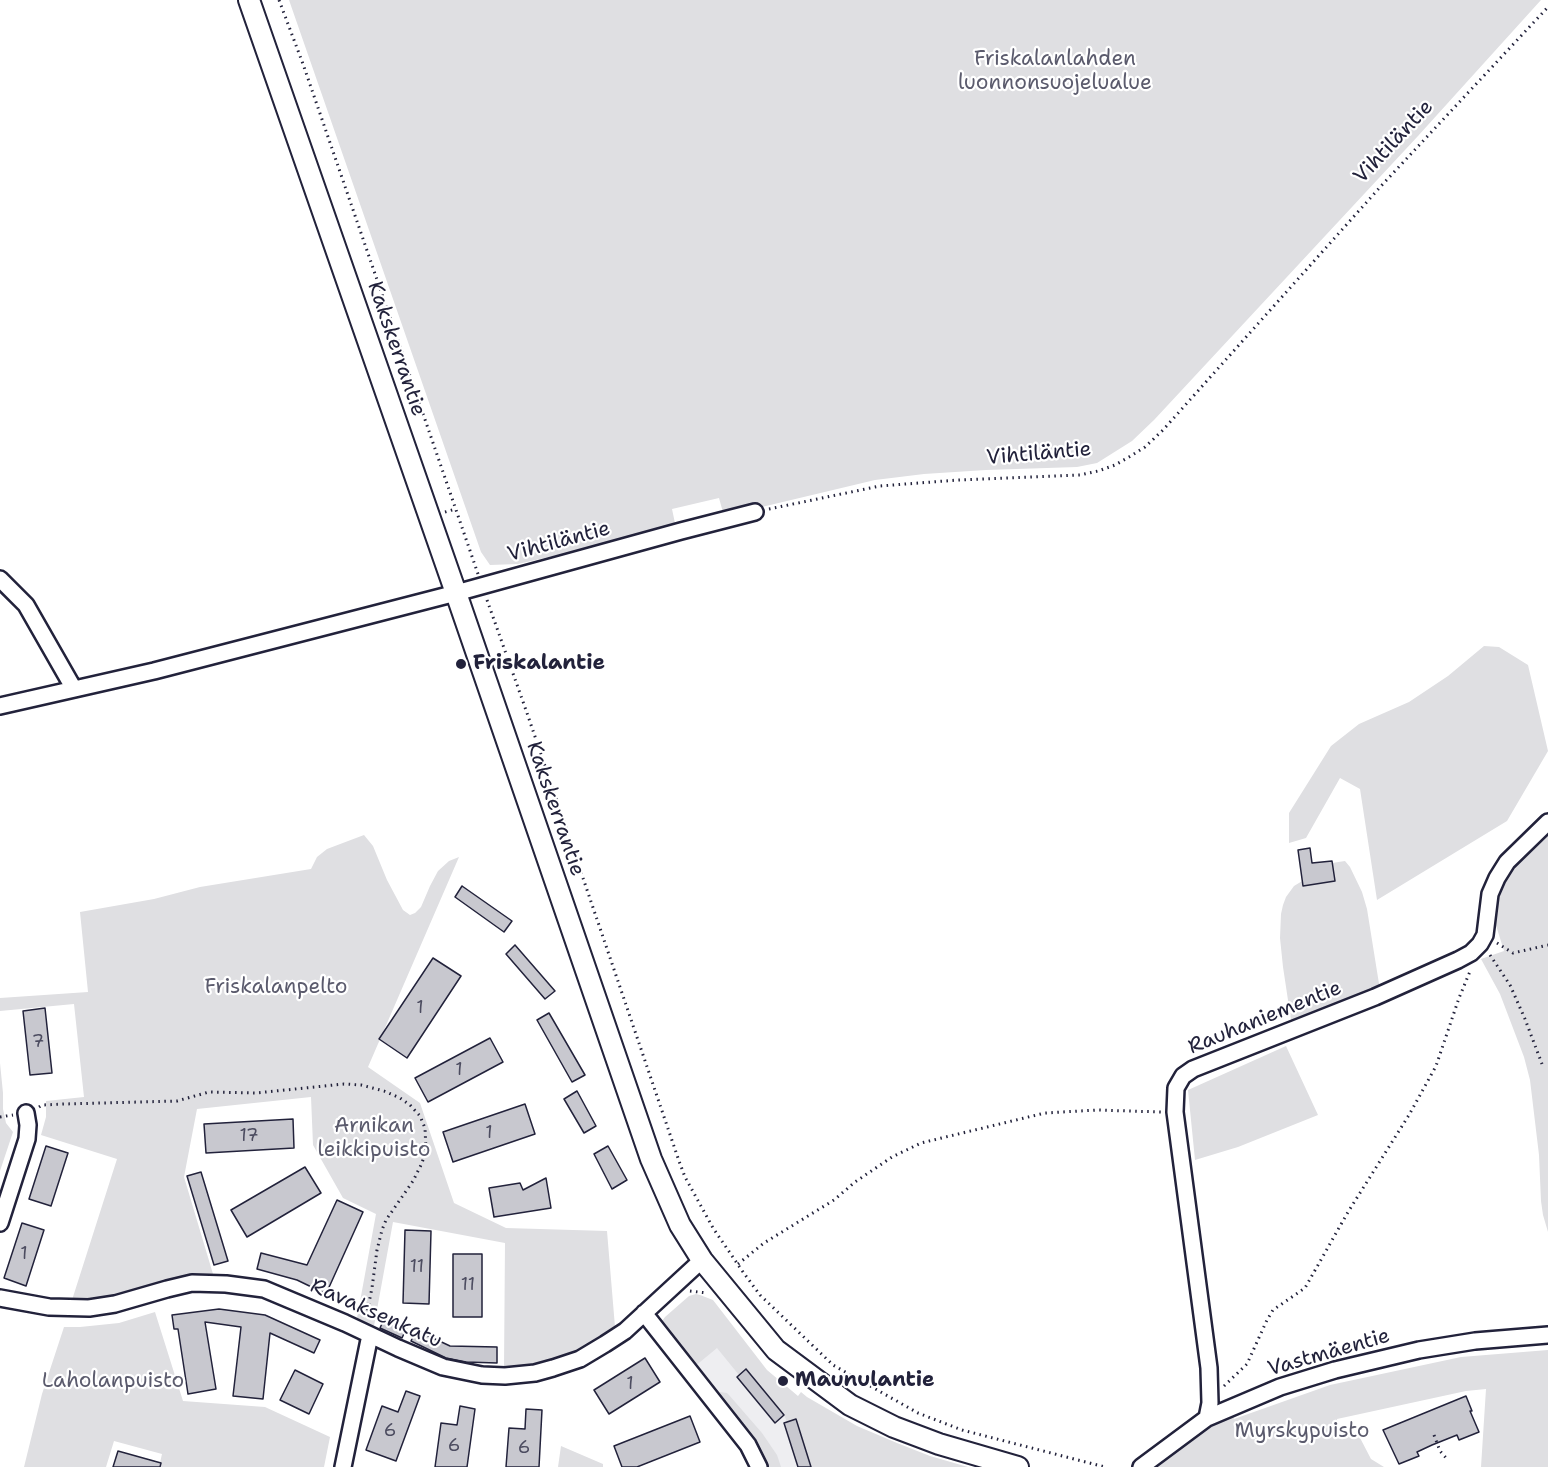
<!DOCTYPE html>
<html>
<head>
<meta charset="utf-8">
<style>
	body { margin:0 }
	canvas { display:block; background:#fff }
</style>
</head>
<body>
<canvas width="1548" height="1467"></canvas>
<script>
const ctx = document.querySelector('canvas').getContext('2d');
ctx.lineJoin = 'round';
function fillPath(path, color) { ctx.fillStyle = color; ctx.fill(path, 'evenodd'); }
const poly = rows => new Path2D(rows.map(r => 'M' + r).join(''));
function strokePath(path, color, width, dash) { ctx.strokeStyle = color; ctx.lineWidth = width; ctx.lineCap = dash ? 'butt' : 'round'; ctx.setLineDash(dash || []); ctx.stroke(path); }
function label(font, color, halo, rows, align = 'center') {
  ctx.font = font + ' "Shantell Sans",sans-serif'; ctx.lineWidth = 4.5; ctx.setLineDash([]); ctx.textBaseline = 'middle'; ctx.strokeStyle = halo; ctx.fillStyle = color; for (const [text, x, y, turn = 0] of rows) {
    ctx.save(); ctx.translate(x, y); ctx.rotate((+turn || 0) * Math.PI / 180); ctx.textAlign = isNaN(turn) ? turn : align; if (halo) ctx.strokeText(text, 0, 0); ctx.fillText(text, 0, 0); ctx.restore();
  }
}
fillPath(poly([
	[684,1301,844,1467,769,1467,764,1456,744,1424,670,1335]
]), '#eeeef1');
fillPath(poly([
	[289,0,1541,0,1418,136,1154,420,1132,441,1097,463,1077,467,986,470,924,474,875,480,724,516,719,498,672,509,676,528,518,564,490,565,481,552],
	[1484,646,1499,647,1528,665,1548,751,1507,821,1377,900,1360,789,1340,778,1306,838,1289,843,1289,813,1331,746,1359,724,1409,702,1448,676],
	[1548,831,1548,1232,1543,1215,1541,1201,1539,1155,1530,1080,1524,1057,1500,994,1481,959,1504,951,1494,919,1496,896,1503,876,1522,854],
	[364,835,373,846,387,880,403,910,410,915,415,913,421,907,430,886,438,871,449,861,459,857,368,1067,420,1103,454,1203,506,1228,607,1231,615,1327,587,1346,567,1356,547,1363,523,1367,504,1367,505,1243,393,1222,374,1326,357,1318,376,1214,343,1198,313,1145,311,1097,197,1109,184,1177,213,1274,191,1276,167,1280,107,1297,72,1300,117,1159,41,1135,46,1117,46,1101,84,1097,74,1004,0,1011,0,998,88,992,80,912,154,899,200,887,311,869,317,857,327,849],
	[1345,861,1350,867,1362,892,1367,909,1380,990,1297,1021,1291,1020,1283,967,1280,938,1281,914,1283,905,1286,897,1294,886,1332,863],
	[1286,1046,1318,1115,1238,1147,1195,1160,1188,1090],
	[0,1063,3,1093,3,1109,6,1123,13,1132,0,1171],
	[696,1294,700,1295,713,1300,767,1370,798,1396,801,1392,807,1397,857,1426,897,1443,930,1456,968,1467,811,1467,796,1419,787,1422,784,1415,739,1375,717,1348,694,1367,660,1324,665,1317,689,1296],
	[155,1312,183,1401,265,1407,330,1437,324,1467,159,1467,162,1454,114,1441,106,1467,24,1467,42,1394,64,1327,80,1327,119,1323],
	[1548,1350,1548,1467,1481,1467,1486,1389,1466,1391,1337,1419,1338,1429,1358,1434,1371,1459,1384,1467,1148,1467,1208,1425,1232,1413,1234,1419,1330,1385,1461,1357],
	[720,1392,727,1393,729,1395,762,1433,777,1455,781,1467,768,1467,761,1452,750,1435,718,1395],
	[561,1446,603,1464,603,1467,558,1467]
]), '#dfdfe2');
const building = poly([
	[1310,848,1312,863,1332,861,1335,881,1303,886,1298,850,1310,848],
	[462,886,512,921,504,932,455,897,462,886],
	[515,945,555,991,545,999,506,954,515,945],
	[433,958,461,976,407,1058,379,1039,433,958],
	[45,1008,52,1073,30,1075,23,1011,45,1008],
	[549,1013,585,1075,572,1082,537,1020,549,1013],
	[490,1038,503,1062,428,1102,415,1078,490,1038],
	[577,1091,596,1126,584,1133,564,1099,577,1091],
	[525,1104,535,1134,453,1162,443,1132,525,1104],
	[293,1119,294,1148,206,1153,204,1124,293,1119],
	[46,1146,68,1153,51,1206,29,1199,46,1146],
	[608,1146,627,1180,612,1189,594,1154,608,1146],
	[305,1167,321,1193,247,1237,231,1210,305,1167],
	[201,1172,228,1261,214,1265,187,1176,201,1172],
	[546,1178,551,1208,494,1217,489,1188,520,1183,523,1190,546,1178],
	[337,1200,363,1212,326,1294,297,1280,257,1269,261,1253,307,1265,337,1200],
	[22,1223,44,1230,26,1286,4,1278,22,1223],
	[405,1230,431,1231,429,1304,403,1303,405,1230],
	[453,1254,482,1254,482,1317,453,1317,453,1254],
	[219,1309,265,1315,320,1340,314,1353,270,1333,263,1399,233,1396,241,1327,205,1322,216,1389,188,1394,178,1329,174,1329,172,1315,219,1309],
	[385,1317,407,1327,402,1338,380,1328,385,1317],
	[416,1330,450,1346,497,1347,497,1363,466,1362,446,1358,411,1341,416,1330],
	[645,1358,660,1382,609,1414,594,1390,645,1358],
	[746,1369,784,1415,775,1423,737,1377,746,1369],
	[295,1370,323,1384,309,1414,280,1400,295,1370],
	[406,1391,420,1396,396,1461,366,1450,382,1406,398,1412,406,1391],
	[1466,1396,1472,1411,1470,1411,1479,1432,1459,1440,1457,1435,1432,1445,1417,1452,1419,1456,1399,1464,1383,1430,1466,1396],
	[460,1406,475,1409,467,1467,435,1467,441,1423,457,1425,460,1406],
	[526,1409,542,1410,539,1467,506,1467,509,1428,525,1429,526,1409],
	[690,1416,700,1442,637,1467,622,1467,614,1446,690,1416],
	[796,1419,811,1467,798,1467,784,1423,796,1419],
	[118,1451,161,1463,160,1467,113,1467,118,1451]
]);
fillPath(building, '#c8c8cf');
strokePath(building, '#22223b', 1.5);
const minor = poly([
	[0,579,26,605,74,689],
	[0,706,154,671,456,593,681,531,755,512],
	[0,1223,27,1139,28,1125,26,1113],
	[0,1298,49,1307,89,1308,115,1304,167,1289,192,1283,226,1284,264,1289,345,1323,398,1348,443,1367,482,1375,505,1376,535,1373,553,1368,580,1359,605,1344,625,1331,702,1260],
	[644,1313,748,1445,759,1467],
	[1207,1418,1210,1403,1209,1368,1175,1112,1176,1088,1183,1076,1193,1069,1375,997,1458,960,1471,953,1480,944,1485,935,1490,894,1497,878,1507,862,1548,822],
	[343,1467,370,1335],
	[1141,1467,1207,1418,1280,1387,1335,1370,1419,1350,1475,1341,1548,1335]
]);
const major = poly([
	[249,0,456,593,651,1159,680,1225,702,1260,776,1350,850,1405,894,1427,939,1444,1018,1467]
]);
strokePath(minor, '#22223b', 20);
strokePath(major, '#22223b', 24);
strokePath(poly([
	[279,0,303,64,478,574],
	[769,509,880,486,958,480,1080,475,1098,471,1115,465,1129,457,1145,447,1163,430,1382,185,1548,7],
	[445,512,456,509],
	[487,600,527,713,679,1161,685,1177,713,1228,743,1272,760,1295,833,1365,918,1413,962,1430,1105,1467],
	[1497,943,1513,953,1548,945],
	[1490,955,1510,985,1525,1019,1542,1064],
	[39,1107,42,1105,65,1104,177,1101,209,1092,256,1093,344,1084,361,1085,384,1091,400,1098,410,1105,420,1116,425,1128,426,1150,422,1163,413,1181,386,1220,382,1230,377,1250,372,1288,366,1317],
	[0,1117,13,1115],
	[738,1264,764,1243,834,1200,855,1182,892,1157,921,1143,1045,1113,1097,1110,1161,1112],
	[690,1291,707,1293],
	[1224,1386,1247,1364,1267,1320,1273,1310,1305,1288,1348,1212,1409,1115,1436,1066,1459,998,1471,969],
	[1434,1435,1440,1451,1447,1459]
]), '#22223b', 3, [1.5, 4.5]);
strokePath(minor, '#fff', 15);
strokePath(major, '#fff', 20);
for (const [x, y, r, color] of [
	[461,664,6,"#22223b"],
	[783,1381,6,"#22223b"]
]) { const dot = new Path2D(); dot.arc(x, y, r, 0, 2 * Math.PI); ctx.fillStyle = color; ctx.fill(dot); strokePath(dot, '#fff', 2); }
label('18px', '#4c4c60', null, [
	["1",420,1008],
	["7",38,1042],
	["1",459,1070],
	["1",489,1133],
	["17",249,1136],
	["1",24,1254],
	["11",417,1267],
	["11",468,1285],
	["1",630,1384],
	["6",390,1431],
	["6",454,1446],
	["6",524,1448]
]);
label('21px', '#5b5b6d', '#fff', [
	["Friskalanlahden",1055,60],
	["luonnonsuojelualue",1055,84],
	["Friskalanpelto",276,988],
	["Arnikan",374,1127],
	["leikkipuisto",374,1151],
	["Laholanpuisto",113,1382],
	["Myrskypuisto",1302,1432]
]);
label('21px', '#22223b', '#fff', [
	["Vihtiläntie",1394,142,-47],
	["Kakskerrantie",396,349,71],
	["Vihtiläntie",1039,454,-5],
	["Vihtiläntie",559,542,-15],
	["Kakskerrantie",555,809,71],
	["Rauhaniementie",1265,1018,-22],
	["Ravaksenkatu",376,1314,24],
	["Vastmäentie",1329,1353,-16]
]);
label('bold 21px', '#22223b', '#fff', [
	["Friskalantie",473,664],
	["Maunulantie",795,1381]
], 'left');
</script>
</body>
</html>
